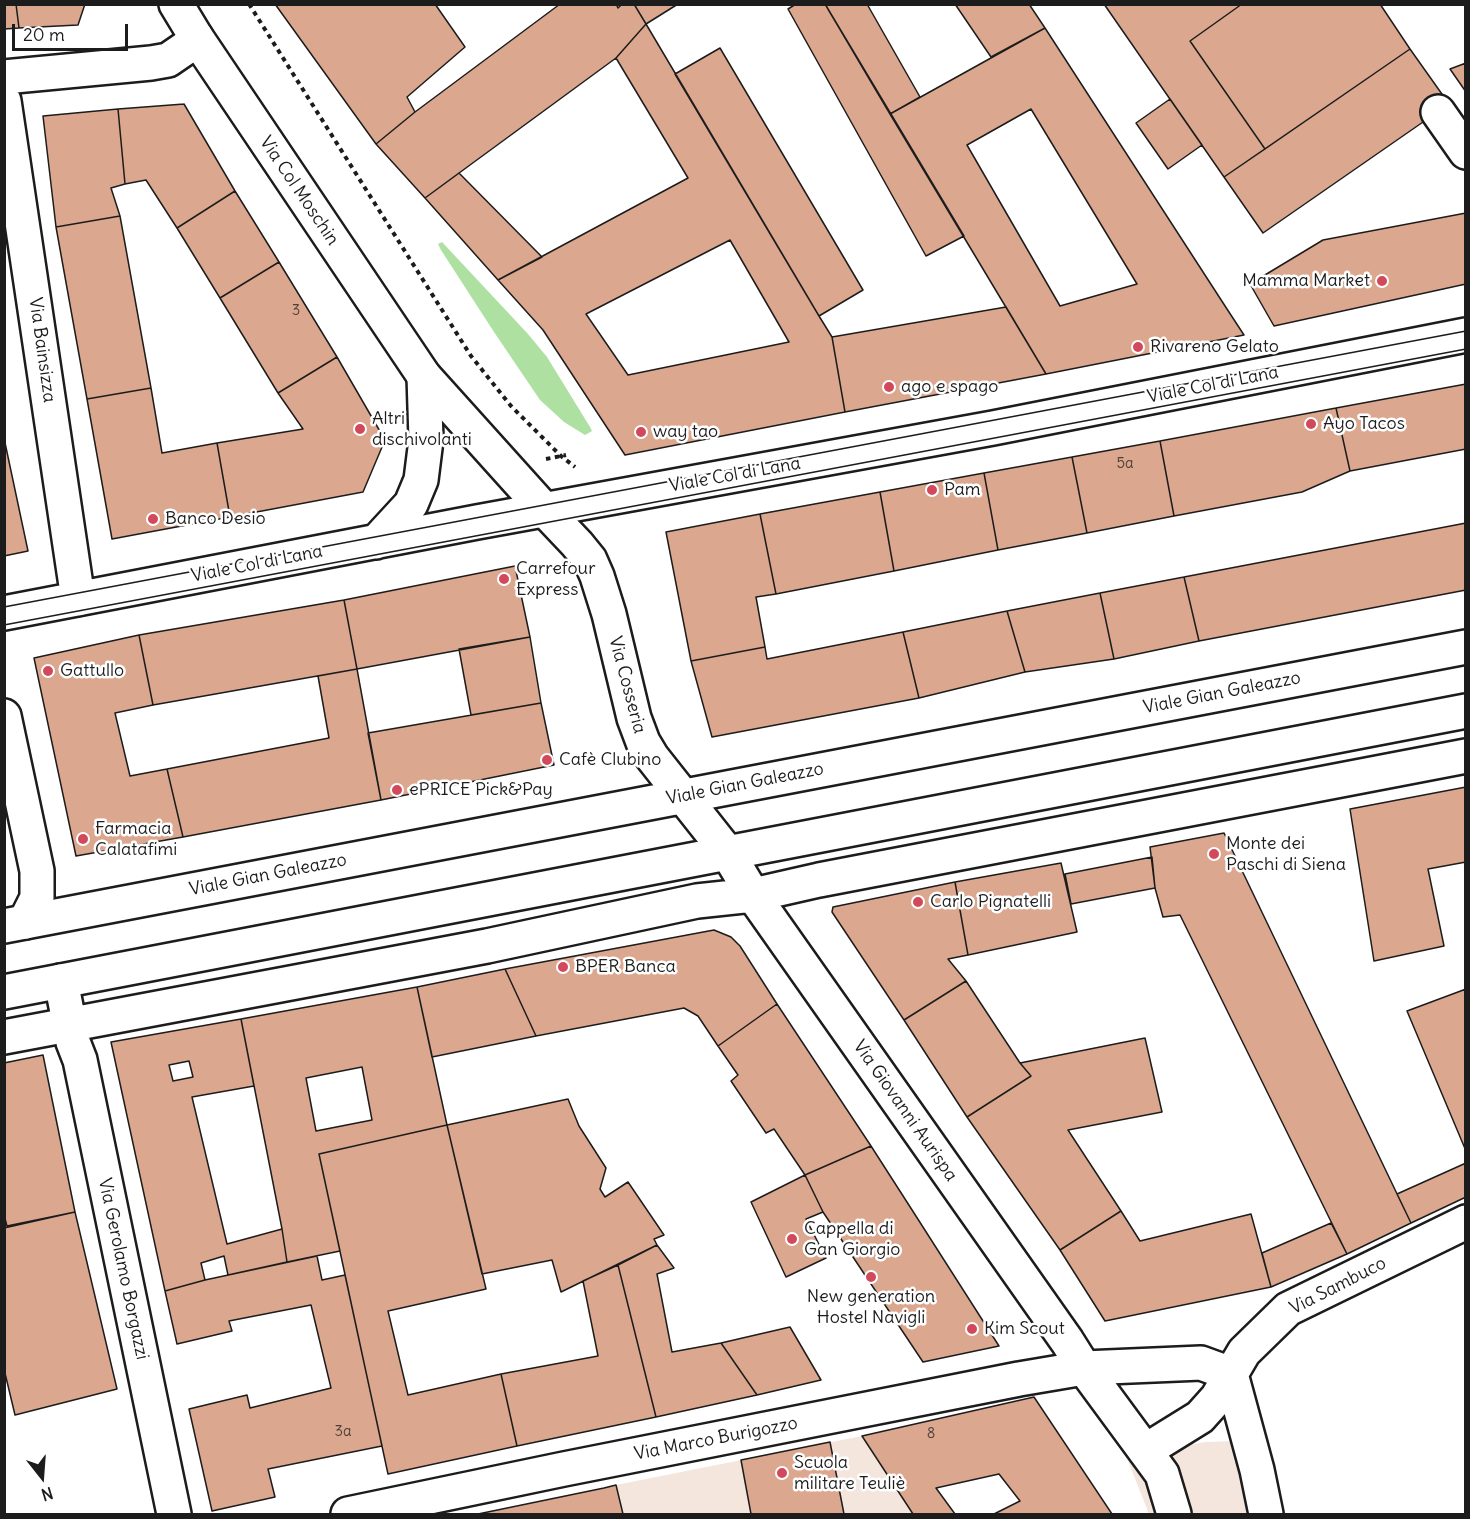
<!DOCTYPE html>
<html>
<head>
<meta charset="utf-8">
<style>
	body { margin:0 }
	#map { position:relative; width:1470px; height:1519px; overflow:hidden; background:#fff; font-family:Delius,sans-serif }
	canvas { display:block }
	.frame { position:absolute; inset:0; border:6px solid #1c1c1c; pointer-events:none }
	.north { position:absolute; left:12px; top:1447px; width:60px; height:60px; -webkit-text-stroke:4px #fff; paint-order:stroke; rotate:163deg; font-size:16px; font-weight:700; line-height:24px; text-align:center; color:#1c1c1c }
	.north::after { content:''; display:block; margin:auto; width:21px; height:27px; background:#1c1c1c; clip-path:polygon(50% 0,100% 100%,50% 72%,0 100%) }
	.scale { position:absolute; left:12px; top:24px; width:116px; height:27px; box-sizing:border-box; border:3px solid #1c1c1c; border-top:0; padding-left:8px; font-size:18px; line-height:21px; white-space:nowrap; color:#1c1c1c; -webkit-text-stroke:4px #fff; paint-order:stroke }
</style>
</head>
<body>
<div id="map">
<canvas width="1470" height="1519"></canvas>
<div class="frame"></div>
<div class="north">N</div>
<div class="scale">20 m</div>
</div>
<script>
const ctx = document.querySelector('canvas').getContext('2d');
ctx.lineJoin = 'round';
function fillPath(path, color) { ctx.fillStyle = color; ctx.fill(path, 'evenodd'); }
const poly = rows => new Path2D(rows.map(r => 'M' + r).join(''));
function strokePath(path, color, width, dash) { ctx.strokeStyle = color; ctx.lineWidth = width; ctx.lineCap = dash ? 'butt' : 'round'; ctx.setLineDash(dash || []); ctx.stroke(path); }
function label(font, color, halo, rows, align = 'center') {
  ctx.font = font + ' Delius,sans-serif'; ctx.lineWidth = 5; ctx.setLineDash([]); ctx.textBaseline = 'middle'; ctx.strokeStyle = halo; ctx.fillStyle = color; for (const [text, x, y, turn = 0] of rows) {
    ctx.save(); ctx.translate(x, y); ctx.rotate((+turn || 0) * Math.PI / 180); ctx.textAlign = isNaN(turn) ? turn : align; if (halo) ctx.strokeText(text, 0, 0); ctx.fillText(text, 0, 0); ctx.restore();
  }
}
fillPath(poly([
	[862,1436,913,1514,478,1514,616,1485],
	[1267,1440,1284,1514,1149,1514,1126,1456,1205,1442]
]), '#f4e5dd');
fillPath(poly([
	[442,242,528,334,547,357,590,427,592,431,585,435,564,422,540,400,494,332,441,250,438,244]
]), '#ade0a1');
const building = poly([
	[4,4,16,4,19,28,4,29,4,4],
	[16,4,85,4,78,25,19,28,16,4],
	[275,4,435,4,465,47,407,97,415,112,376,144,275,4],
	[560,4,616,4,618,8,622,4,634,4,646,24,616,58,425,198,376,144,415,112,560,4],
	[634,4,678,4,646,24,634,4],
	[796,4,825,4,964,236,926,256,788,9,796,4],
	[825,4,867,4,920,97,890,114,825,4],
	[955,4,1029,4,1045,28,991,57,955,4],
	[1104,4,1242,4,1190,41,1265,149,1224,177,1104,4],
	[1242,4,1380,4,1410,49,1265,149,1190,41,1242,4],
	[646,24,819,316,832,337,845,412,625,455,543,330,498,280,688,178,616,58,646,24],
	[730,240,789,342,628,375,586,314,730,240],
	[1045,28,1227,309,1244,335,1046,374,890,114,1045,28],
	[1031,109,1137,284,1060,306,967,145,1031,109],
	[720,48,863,290,819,316,675,74,720,48],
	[1410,49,1449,104,1263,233,1224,177,1410,49],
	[1466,63,1466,92,1450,69,1466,63],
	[1170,99,1202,145,1168,169,1136,123,1170,99],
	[184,104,235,191,177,228,146,180,125,184,118,109,184,104],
	[118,109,125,184,111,188,120,216,56,227,43,116,118,109],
	[459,173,542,257,498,280,425,198,459,173],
	[235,191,279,262,220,298,177,228,235,191],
	[1466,213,1466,284,1274,326,1250,284,1323,240,1466,213],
	[120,216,151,388,87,399,56,227,120,216],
	[279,262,337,357,278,393,220,298,279,262],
	[1006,307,1046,374,845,412,832,337,1006,307],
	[337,357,385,440,363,492,230,517,217,443,303,429,278,393,337,357],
	[1466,384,1466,449,1350,471,1336,408,1466,384],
	[151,388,162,453,217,443,230,517,112,539,87,399,151,388],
	[1336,408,1350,471,1302,492,1174,516,1160,441,1336,408],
	[4,438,28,551,4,556,4,438],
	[1160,441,1174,516,1087,533,1072,457,1160,441],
	[1072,457,1087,533,998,550,984,473,1072,457],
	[984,473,998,550,894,571,880,492,984,473],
	[880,492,894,571,776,594,760,514,880,492],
	[760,514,776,594,756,597,765,647,691,661,666,532,760,514],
	[1466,523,1466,590,1199,641,1184,577,1466,523],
	[515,566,530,637,357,669,344,600,515,566],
	[1184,577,1199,641,1114,659,1100,593,1184,577],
	[1100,593,1114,659,1025,672,1007,611,1100,593],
	[344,600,357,669,153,705,139,635,344,600],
	[1007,611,1025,672,919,698,903,632,1007,611],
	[903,632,919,698,712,737,691,661,765,647,767,659,903,632],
	[139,635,153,705,115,713,130,776,167,769,183,837,76,856,34,658,139,635],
	[530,637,541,703,471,715,459,649,530,637],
	[357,669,381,800,183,837,167,769,329,738,318,676,357,669],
	[541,703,554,765,381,800,368,733,541,703],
	[1466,787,1466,862,1428,869,1444,946,1374,961,1350,809,1466,787],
	[1224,833,1411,1223,1347,1254,1180,915,1163,917,1155,888,1150,847,1224,833],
	[1152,857,1155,888,1071,904,1065,874,1152,857],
	[1061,863,1077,932,968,955,955,882,1061,863],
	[955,882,968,955,948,959,966,981,904,1020,832,912,833,907,955,882],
	[714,930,731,937,740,946,777,1004,718,1046,698,1016,684,1008,536,1036,505,969,714,930],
	[505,969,536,1036,432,1057,417,987,505,969],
	[966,981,1020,1063,1031,1076,967,1117,904,1020,966,981],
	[417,987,447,1125,319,1154,340,1251,287,1262,282,1229,241,1019,417,987],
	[362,1067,372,1120,316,1131,306,1078,362,1067],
	[1466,989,1466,1151,1407,1011,1466,989],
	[777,1004,871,1146,805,1175,774,1129,766,1133,731,1081,738,1075,718,1046,777,1004],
	[241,1019,254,1086,192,1097,227,1244,282,1229,287,1262,228,1275,224,1256,201,1263,205,1280,165,1291,111,1042,241,1019],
	[189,1061,193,1077,173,1081,169,1065,189,1061],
	[1145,1038,1162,1112,1068,1130,1121,1211,1060,1250,967,1117,1031,1076,1020,1063,1145,1038],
	[43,1055,75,1212,7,1226,4,1215,4,1063,43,1055],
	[568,1099,579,1126,606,1168,600,1189,605,1197,628,1182,664,1235,654,1239,657,1245,561,1292,552,1260,482,1274,447,1125,568,1099],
	[447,1125,486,1289,388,1311,408,1395,501,1374,517,1446,388,1474,319,1154,447,1125],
	[871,1146,914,1213,999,1346,923,1362,823,1212,805,1175,871,1146],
	[1466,1163,1466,1197,1411,1223,1397,1194,1466,1163],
	[805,1175,823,1212,806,1219,826,1258,786,1277,751,1202,805,1175],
	[1121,1211,1140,1241,1251,1214,1271,1287,1105,1321,1060,1250,1121,1211],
	[75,1212,117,1389,15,1415,4,1369,4,1228,75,1212],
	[1331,1223,1347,1254,1271,1287,1262,1253,1331,1223],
	[657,1245,674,1268,657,1274,672,1352,721,1343,757,1395,656,1417,618,1265,657,1245],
	[317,1256,322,1280,345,1275,382,1446,268,1469,275,1497,212,1511,189,1409,247,1395,250,1408,331,1388,311,1305,229,1321,232,1331,177,1344,165,1291,205,1280,317,1256],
	[618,1265,656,1417,517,1446,501,1374,598,1356,583,1281,618,1265],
	[790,1327,821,1380,757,1395,721,1343,790,1327],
	[1034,1397,1112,1514,994,1514,1020,1501,999,1474,936,1488,955,1514,913,1514,862,1436,1034,1397],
	[830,1442,844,1514,751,1514,741,1460,830,1442],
	[616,1485,623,1514,478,1514,604,1488,616,1485]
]);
fillPath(building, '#dba78e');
strokePath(building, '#1c1c1c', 1.5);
const minor = poly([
	[4,77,151,63,168,60,187,47,196,37],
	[4,101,78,599],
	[1438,112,1466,152],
	[376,542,411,504,421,480,426,440,424,376],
	[4,613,477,522,993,428,1466,335],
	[4,716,37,871,37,898,25,922],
	[727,852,753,895,1067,1341,1084,1368,1162,1474,1174,1514],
	[61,981,73,1042,80,1060,174,1514],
	[4,1037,487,946,697,901,753,895,819,880,1466,756],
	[1231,1374,1257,1470,1266,1514],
	[1145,1451,1200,1417,1217,1398,1244,1352,1288,1309,1466,1222],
	[348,1514,564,1469,1019,1379,1084,1368,1201,1363,1231,1374]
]);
const major = poly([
	[176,4,196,37,424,376,541,506,577,544,590,560,597,576,609,614,634,718,643,742,652,757,727,852],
	[4,926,1466,647],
	[4,992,1466,711]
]);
strokePath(minor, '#1c1c1c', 38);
strokePath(major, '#1c1c1c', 38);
strokePath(poly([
	[249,4,471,356,511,406,561,456,575,467],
	[546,459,566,455]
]), '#1c1c1c', 4, [4.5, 4.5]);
strokePath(minor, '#fff', 33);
strokePath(major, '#fff', 33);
strokePath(poly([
	[4,607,1466,331],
	[4,625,1466,349]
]), '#1c1c1c', 1.5);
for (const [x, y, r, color] of [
	[1382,281,6,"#d1495b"],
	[1138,347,6,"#d1495b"],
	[889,387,6,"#d1495b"],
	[1311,424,6,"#d1495b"],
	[360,429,6,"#d1495b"],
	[641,432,6,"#d1495b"],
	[932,490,6,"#d1495b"],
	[153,519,6,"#d1495b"],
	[504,579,6,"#d1495b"],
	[48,671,6,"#d1495b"],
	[547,760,6,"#d1495b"],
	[397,790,6,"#d1495b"],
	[83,839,6,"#d1495b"],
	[1214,854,6,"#d1495b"],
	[918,902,6,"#d1495b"],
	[563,967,6,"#d1495b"],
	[792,1239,6,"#d1495b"],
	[871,1277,6,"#d1495b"],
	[972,1329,6,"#d1495b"],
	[782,1473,6,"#d1495b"]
]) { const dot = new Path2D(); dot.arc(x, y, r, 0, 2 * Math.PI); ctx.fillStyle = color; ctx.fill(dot); strokePath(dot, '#fff', 2); }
label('15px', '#4c3f38', null, [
	["3",296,311],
	["5a",1125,464],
	["3a",343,1432],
	["8",931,1434]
]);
label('18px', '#1c1c1c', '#fff', [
	["Via Col Moschin",299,191,56],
	["Via Bainsizza",42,350,82],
	["Viale Col di Lana",1213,385,-11],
	["Viale Col di Lana",735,475,-10],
	["Viale Col di Lana",257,564,-11],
	["Via Cosseria",627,685,75],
	["Viale Gian Galeazzo",1222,693,-11],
	["Viale Gian Galeazzo",745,784,-11],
	["Viale Gian Galeazzo",268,875,-11],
	["Via Giovanni Aurispa",905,1111,55],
	["Via Gerolamo Borgazzi",123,1269,78],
	["Via Sambuco",1338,1286,-27],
	["Via Marco Burigozzo",716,1439,-11]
]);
label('18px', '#1c1c1c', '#fff', [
	["Mamma Market",1370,281,"right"],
	["Rivareno Gelato",1150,347],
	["ago e spago",901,387],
	["Altri",372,419],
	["dischivolanti",372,440],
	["Ayo Tacos",1323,424],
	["way tao",653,432],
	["Pam",944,490],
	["Banco Desio",165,519],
	["Carrefour",516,569],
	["Express",516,590],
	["Gattullo",60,671],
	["Cafè Clubino",559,760],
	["ePRICE Pick&Pay",409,790],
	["Farmacia",95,829],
	["Calatafimi",95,850],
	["Monte dei",1226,844],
	["Paschi di Siena",1226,865],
	["Carlo Pignatelli",930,902],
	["BPER Banca",575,967],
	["Cappella di",804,1229],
	["Gan Giorgio",804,1250],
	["New generation",871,1297,"center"],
	["Hostel Navigli",871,1318,"center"],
	["Kim Scout",984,1329],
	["Scuola",794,1463],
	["militare Teuliè",794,1484]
], 'left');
</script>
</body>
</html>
